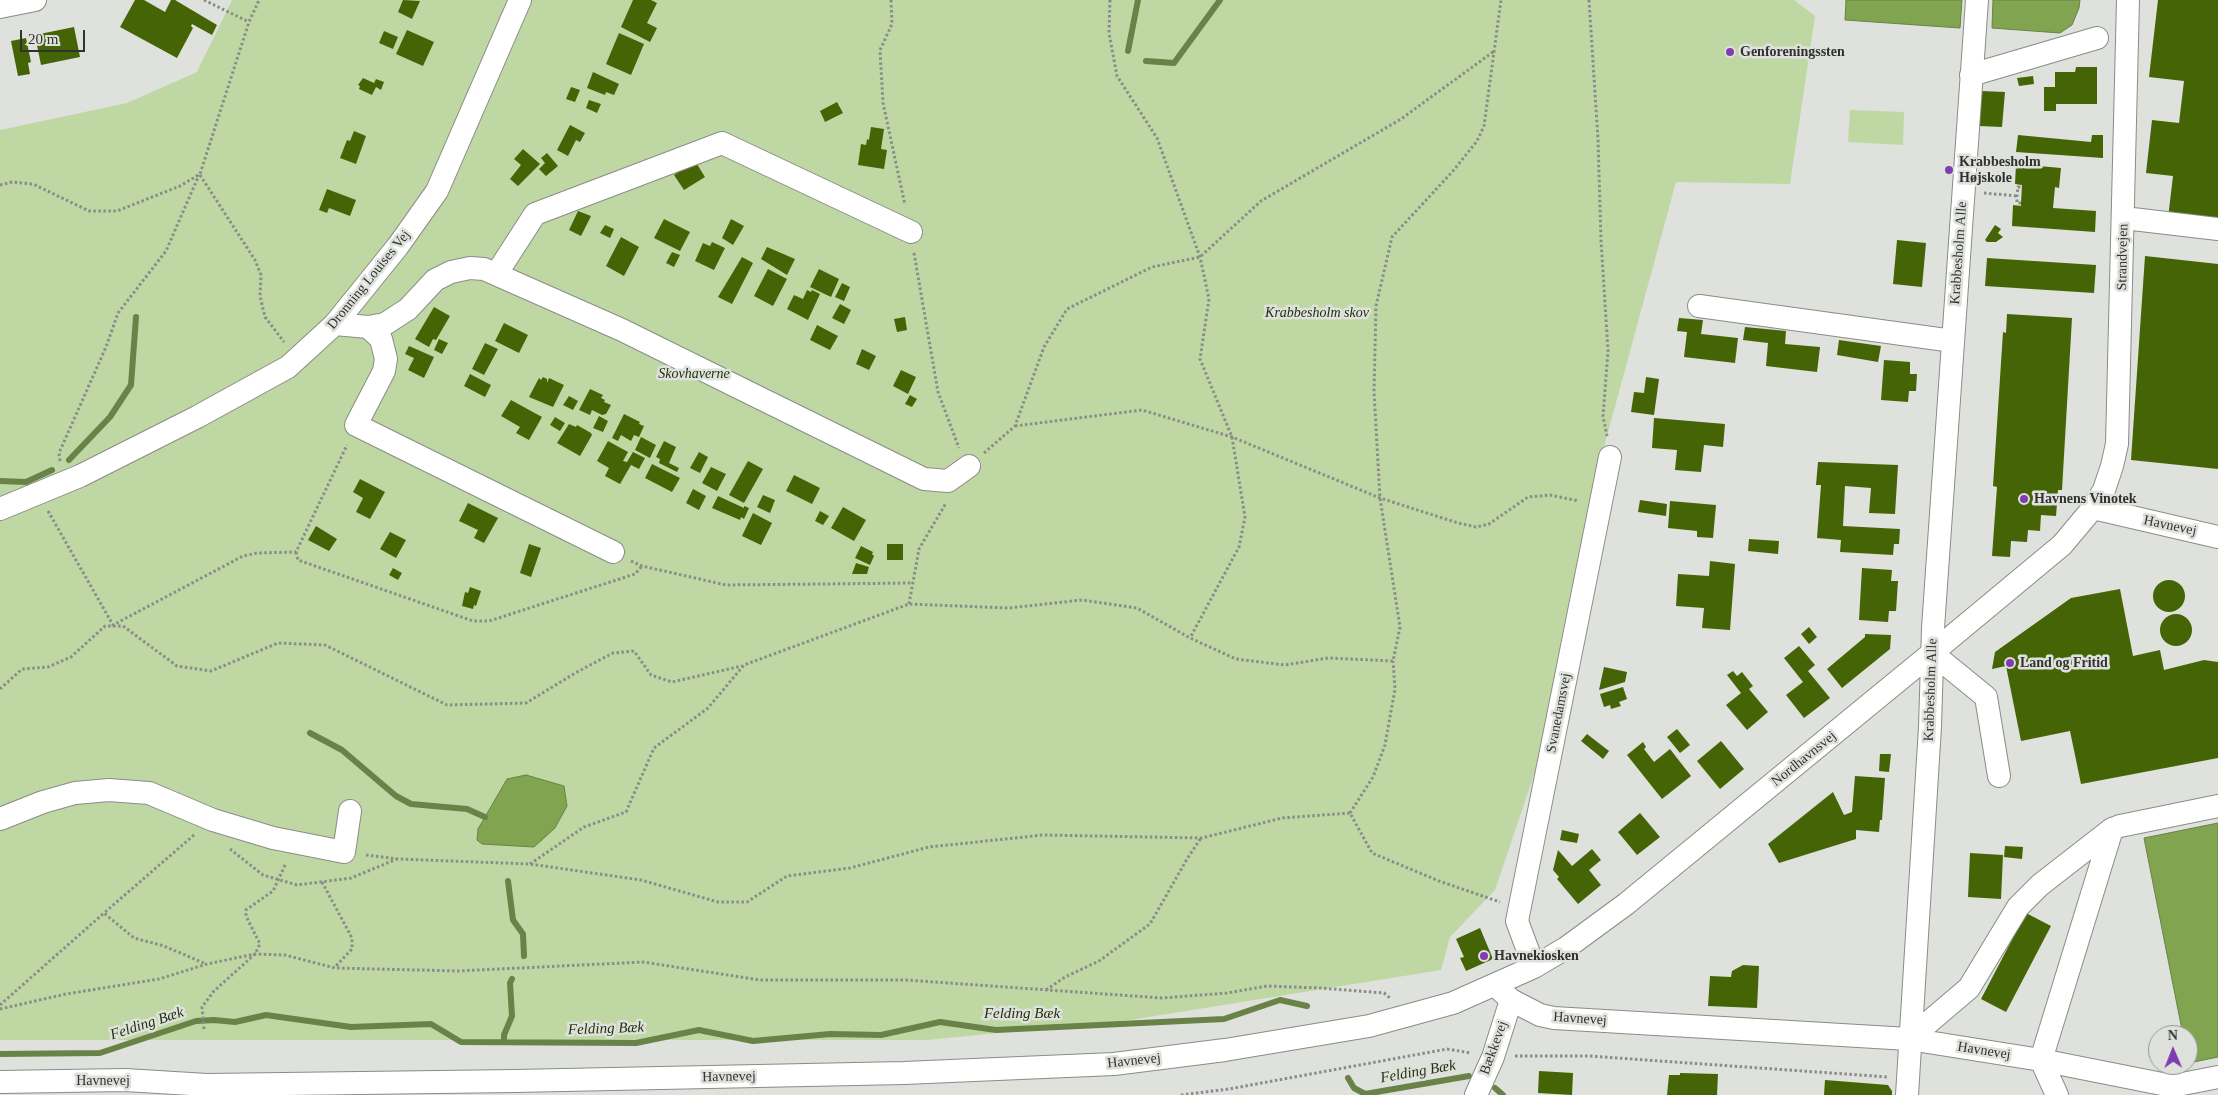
<!DOCTYPE html>
<html>
<head>
<meta charset="utf-8">
<style>
	body { margin:0 }
	#map { position:relative; width:2218px; height:1095px; overflow:hidden; background:#dee1dc; font-family:Georgia,serif }
	canvas { display:block }
	.north { position:absolute; left:2148px; top:1025px; width:50px; height:50px; box-sizing:border-box; background:#dee1dc; border:1px solid #999b97; border-radius:50%; rotate:359deg; font-size:14px; font-weight:700; line-height:20px; text-align:center; color:#313230 }
	.north::after { content:''; display:block; margin:auto; width:18px; height:22px; background:#803db0; clip-path:polygon(50% 0,100% 100%,50% 72%,0 100%) }
	.scale { position:absolute; left:20px; top:30px; width:65px; height:22px; box-sizing:border-box; border:2px solid #313230; border-top:0; padding-left:6px; font-size:15px; line-height:18px; white-space:nowrap; color:#313230; -webkit-text-stroke:4px #dee1dc; paint-order:stroke }
</style>
</head>
<body>
<div id="map">
<canvas width="2218" height="1095"></canvas>
<div class="north">N</div>
<div class="scale">20 m</div>
</div>
<script>
const ctx = document.querySelector('canvas').getContext('2d');
ctx.lineJoin = 'round';
function fillPath(path, color) { ctx.fillStyle = color; ctx.fill(path, 'evenodd'); }
const poly = rows => new Path2D(rows.map(r => 'M' + r).join(''));
function strokePath(path, color, width, dash) { ctx.strokeStyle = color; ctx.lineWidth = width; ctx.lineCap = dash ? 'butt' : 'round'; ctx.setLineDash(dash || []); ctx.stroke(path); }
function label(font, color, halo, rows, align = 'center') {
  ctx.font = font + ' Georgia,serif'; ctx.lineWidth = 5; ctx.setLineDash([]); ctx.textBaseline = 'middle'; ctx.strokeStyle = halo; ctx.fillStyle = color; for (const [text, x, y, turn = 0] of rows) {
    ctx.save(); ctx.translate(x, y); ctx.rotate((+turn || 0) * Math.PI / 180); ctx.textAlign = isNaN(turn) ? turn : align; if (halo) ctx.strokeText(text, 0, 0); ctx.fillText(text, 0, 0); ctx.restore();
  }
}
fillPath(poly([
	[232,0,1794,0,1815,16,1790,184,1676,182,1604,447,1540,757,1495,890,1450,937,1441,970,1130,1020,927,1040,0,1040,0,130,127,103,197,72],
	[507,779,477,840,478,829],
	[1850,110,1904,112,1903,145,1848,142]
]), '#bfd8a3');
const water = poly([
	[1846,0,1962,0,1960,28,1845,20,1846,0],
	[1993,0,2080,0,2079,8,2072,25,2060,33,1992,28,1993,0],
	[526,775,564,786,567,806,555,828,534,847,482,844,477,840,478,829,507,779,526,775],
	[2218,823,2218,1057,2189,1063,2188,1035,2183,1035,2144,838,2218,823]
]);
fillPath(water, '#81a451');
strokePath(water, '#698247', 1);
strokePath(poly([
	[1128,51,1138,0],
	[1146,61,1174,63,1220,0],
	[69,460,110,417,131,385,136,317],
	[0,481,26,482,52,470],
	[310,733,342,750,396,796,411,804,467,809,485,817],
	[508,881,513,920,523,934,524,956],
	[504,1042,504,1035,512,1016,510,983,512,979],
	[0,1054,100,1053,196,1021,214,1020,235,1022,266,1015,351,1027,431,1024,461,1042,636,1043,699,1030,753,1041,830,1034,881,1035,940,1022,996,1030,1224,1019,1280,1000,1307,1006],
	[1348,1078,1354,1088,1365,1094,1469,1076],
	[1495,1088,1503,1095]
]), '#698247', 6);
fillPath(poly([
	[135,0,144,0,165,12,171,0,175,0,217,25,212,35,192,24,191,26,193,28,177,58,120,27],
	[403,0,420,1,412,19,398,12],
	[633,0,651,0,657,3,647,23,657,28,650,42,621,27],
	[2158,0,2218,0,2218,224,2168,218,2173,176,2146,173,2152,120,2179,123,2184,81,2149,77],
	[74,27,80,57,41,65,35,35],
	[407,30,434,42,423,66,396,54],
	[384,31,398,37,393,49,379,43],
	[619,33,644,44,631,75,606,64],
	[26,38,31,62,28,63,30,74,18,76,11,41],
	[2076,67,2097,67,2097,104,2056,104,2056,111,2044,111,2044,87,2055,87,2055,72,2075,72],
	[593,72,619,84,614,95,606,92,605,95,587,88],
	[2033,76,2034,84,2019,86,2017,78],
	[363,78,374,83,376,79,384,82,381,90,376,87,372,95,359,89,360,86,358,85],
	[571,87,580,90,575,102,566,99],
	[1981,91,2005,92,2002,127,1979,126],
	[589,100,601,104,597,113,586,108],
	[837,102,843,113,825,122,820,111],
	[570,125,585,133,580,142,576,140,568,156,557,150],
	[871,127,884,129,881,149,887,150,884,169,858,165,861,144,866,145,867,139,869,140],
	[354,131,366,136,356,164,340,158,347,140,350,141],
	[2018,135,2091,142,2092,135,2103,135,2103,158,2016,152],
	[523,149,540,164,518,186,510,179,521,165,514,159],
	[547,153,558,166,546,176,539,169,545,163,541,158],
	[695,161,705,177,684,190,674,175],
	[2016,164,2061,168,2059,188,2055,187,2053,208,2096,211,2095,232,2012,226,2013,205,2021,206,2021,203,2022,185,2015,184],
	[327,189,356,200,350,216,329,208,327,213,319,210],
	[578,211,591,216,581,236,569,230],
	[664,219,690,232,680,251,654,238],
	[731,219,744,226,733,245,722,238],
	[605,225,614,229,610,238,600,233],
	[1995,225,2001,229,1998,233,2003,237,1996,242,1987,242,1985,240],
	[621,237,639,247,624,276,606,266],
	[1897,240,1926,243,1922,287,1893,284],
	[712,242,725,248,714,270,695,261,703,243,710,246],
	[767,247,795,259,787,275,761,259],
	[672,252,680,255,674,267,666,263],
	[2145,256,2218,264,2218,469,2131,460],
	[742,257,753,263,732,304,718,297],
	[1987,258,2096,265,2094,293,1985,286],
	[768,269,787,279,773,306,754,296],
	[819,269,839,279,831,297,810,287],
	[842,283,850,287,844,301,835,297],
	[807,290,811,292,812,290,820,294,808,320,787,309,794,295,803,299],
	[840,304,851,310,844,324,832,318],
	[434,307,450,316,436,340,433,339,429,347,415,339],
	[2007,314,2072,318,2062,490,2058,490,2056,516,2041,515,2040,531,2028,530,2027,542,2011,541,2010,557,1992,556,1997,487,1993,486,2003,332,2006,333],
	[905,317,907,330,897,332,894,319],
	[1679,318,1703,320,1701,334,1738,338,1735,363,1684,357,1687,332,1677,331],
	[504,323,528,335,519,353,495,341],
	[817,325,838,336,830,350,810,340],
	[1745,327,1786,331,1785,344,1820,347,1817,372,1766,366,1768,343,1743,340],
	[439,339,448,343,442,354,434,350],
	[1839,340,1881,346,1878,362,1837,355],
	[485,343,498,349,484,375,472,369],
	[409,346,434,357,424,378,408,370,414,358,405,354],
	[862,349,876,356,869,370,856,364],
	[1884,360,1910,362,1910,374,1917,374,1916,391,1909,391,1908,402,1881,400],
	[901,370,916,377,908,394,893,386],
	[470,374,491,385,485,397,464,386],
	[543,377,547,379,547,383,549,378,564,385,553,407,529,397,539,378,541,380],
	[1646,377,1659,379,1654,415,1631,412,1634,392,1644,393],
	[590,389,603,395,601,398,605,400,604,402,611,405,606,414,602,415,592,410,590,415,579,410],
	[910,395,917,399,912,407,905,404],
	[569,396,578,401,573,410,563,405],
	[511,400,542,417,529,440,516,433,520,427,501,416],
	[624,414,640,422,639,424,644,426,639,437,634,435,631,441,621,435,618,441,612,438],
	[599,416,608,421,603,432,593,428],
	[555,417,565,423,560,431,550,425],
	[1654,418,1725,424,1723,447,1704,445,1701,472,1675,470,1677,450,1652,448],
	[569,424,576,427,577,425,591,433,592,435,580,456,557,443],
	[641,437,656,445,650,458,635,450],
	[608,441,628,452,623,461,627,462,633,452,645,458,639,469,631,465,620,484,605,476,609,468,597,461],
	[664,441,676,447,669,463,679,468,677,472,659,463,660,459,656,457],
	[699,452,708,457,700,473,690,468],
	[748,461,763,469,744,503,729,495],
	[1818,462,1898,465,1895,514,1869,513,1871,488,1845,486,1843,526,1900,529,1899,544,1894,544,1893,555,1840,552,1841,540,1817,538,1821,485,1816,485],
	[652,464,680,478,672,492,645,478],
	[711,467,726,474,717,491,702,483],
	[794,475,820,488,812,504,786,491],
	[360,479,385,492,370,519,356,512,363,498,353,492],
	[693,489,706,496,699,510,686,503],
	[763,495,775,500,770,513,757,507],
	[718,496,744,508,744,506,749,508,744,519,741,517,740,520,712,508],
	[1640,500,1667,504,1666,516,1638,512],
	[1670,501,1716,505,1713,538,1697,537,1697,531,1668,528],
	[468,503,498,518,484,543,474,538,478,530,459,521],
	[843,507,866,520,854,541,831,528],
	[820,511,829,516,823,525,815,521],
	[753,513,772,523,761,545,742,536],
	[316,526,337,539,329,551,308,540],
	[390,532,406,540,396,558,380,549],
	[1749,539,1779,541,1778,554,1748,551],
	[529,544,541,548,531,577,520,573],
	[887,544,903,544,903,560,887,560],
	[861,546,873,552,872,554,874,556,870,565,855,558],
	[1710,561,1735,564,1730,630,1702,628,1704,608,1676,606,1678,574,1709,576],
	[856,563,869,567,867,574,852,574],
	[393,568,402,573,398,580,389,575],
	[1862,568,1892,570,1891,581,1898,581,1896,611,1889,611,1888,622,1859,620],
	'2153 596a16 16 0 1 1 32 0a16 16 0 1 1-32 0Z',
	[470,587,481,591,476,606,474,605,473,609,462,606,465,592,468,593],
	[2120,589,2133,656,2160,650,2164,670,2204,660,2218,662,2218,758,2081,784,2070,731,2021,741,2006,666,1992,669,1995,652,2071,598],
	'2160 630a16 16 0 1 1 32 0a16 16 0 1 1-32 0Z',
	[1809,627,1817,637,1809,644,1801,634],
	[1865,634,1891,635,1890,649,1842,688,1827,669,1865,637],
	[1799,646,1815,665,1808,671,1830,698,1804,718,1786,695,1803,682,1784,658],
	[1604,667,1627,672,1625,682,1599,690],
	[1733,671,1737,676,1742,672,1753,686,1749,689,1768,712,1747,730,1726,705,1741,693,1727,675],
	[1623,687,1627,699,1619,702,1621,706,1611,709,1610,705,1604,707,1600,694],
	[1677,729,1690,745,1680,753,1667,737],
	[1587,734,1609,751,1603,759,1581,741],
	[1721,741,1744,769,1720,789,1697,761],
	[1643,742,1646,747,1644,749,1654,762,1670,749,1691,776,1662,799,1627,755],
	[1880,754,1891,754,1889,772,1879,771],
	[1855,776,1885,778,1882,820,1880,820,1879,832,1856,830,1856,839,1779,863,1768,844,1833,792,1844,815,1852,812],
	[1640,813,1660,837,1637,855,1618,832],
	[1562,830,1579,834,1577,843,1560,840],
	[2005,846,2023,847,2022,859,2004,857],
	[1592,849,1601,860,1589,870,1601,885,1578,904,1557,879,1559,877,1553,870,1558,850,1572,866],
	[1970,853,2003,855,2001,899,1968,897],
	[2026,913,2051,926,2006,1012,1981,999],
	[1480,928,1493,959,1466,971,1460,958,1464,957,1456,939],
	[1743,965,1759,966,1757,1008,1708,1006,1710,976,1731,977,1732,971],
	[1539,1071,1573,1073,1572,1095,1538,1093],
	[1680,1073,1718,1074,1717,1095,1667,1095,1669,1075,1680,1075],
	[1825,1080,1888,1085,1892,1091,1892,1095,1824,1095]
]), '#456405');
const minor = poly([
	[0,7,35,0],
	[1971,75,2097,38],
	[2124,218,2218,229],
	[497,273,535,214,722,143,911,232],
	[1699,306,1953,341],
	[335,324,368,327,385,324,408,309,435,280,451,272,470,268,484,269,622,330,924,479,948,481,969,466],
	[368,327,381,339,386,359,384,371,356,425,613,552],
	[2093,508,2218,537],
	[0,509,80,476,197,417,288,367,335,324,398,246,437,191,520,0],
	[1932,653,1986,697,1999,776],
	[0,819,43,802,75,793,109,790,149,793,213,820,273,838,344,852,350,811],
	[1534,967,1517,921,1610,457],
	[1496,986,1511,1000,1540,1015,1554,1018,1909,1039,2041,1060,2172,1086,2218,1077],
	[1909,1039,1969,988,2018,907,2040,885,2112,829],
	[2041,1060,2112,829,2120,826,2218,806],
	[2041,1060,2057,1095],
	[0,1082,125,1080,207,1085,515,1081,904,1073,1114,1064,1225,1050,1369,1026,1453,1003,1534,967,1566,948,1626,904,1932,653,2062,545,2093,508,2104,490,2112,466,2117,444,2128,0],
	[1476,1095,1493,1057,1511,1000],
	[1907,1095,1930,727,1933,628,1977,0]
]);
strokePath(minor, '#898c87', 24);
strokePath(poly([
	[204,0,249,22],
	[891,0,892,24,880,50,883,103,905,205],
	[1110,0,1109,33,1117,76,1157,138,1200,257,1209,299,1200,359,1232,437,1245,517,1239,547,1190,638],
	[1589,0,1598,139,1601,240,1608,351,1603,416,1607,436],
	[200,175,255,260,261,275,260,296,265,317,284,342],
	[0,185,12,182,33,184,89,211,117,211,180,186,200,174,249,22,259,0],
	[1984,193,2017,196],
	[2021,203,2017,203,2017,196,2018,187,2022,187],
	[914,253,938,392,959,448],
	[1015,426,1142,410,1232,437,1380,498,1458,523,1476,527,1489,524,1528,497,1550,495,1579,501],
	[984,453,1015,426,1044,347,1067,309,1152,267,1200,257,1261,201,1401,119,1493,52],
	[60,461,59,453,106,347,118,313,166,251,199,175],
	[48,511,113,625,243,556,257,553,296,552,347,445],
	[296,552,298,560,473,621,489,621,635,574,642,566],
	[631,561,642,566,726,585,913,583],
	[909,604,919,549,946,503],
	[0,689,22,669,48,667,71,657,105,626,123,626,177,666,211,671,278,643,325,645,447,705,526,703,577,672,613,653,634,651,651,675,672,682,742,666],
	[1350,813,1373,777,1385,745,1395,689,1393,661],
	[194,835,104,913,134,938,164,946,206,964],
	[230,849,263,875,297,885,351,878,397,859],
	[366,855,398,859,530,864,641,880,718,902,747,902,787,876,850,868,929,847,1043,835,1202,838,1282,818,1350,813,1372,853,1439,881,1500,902],
	[530,864,584,827,626,812,654,748,708,708,744,665,909,604,1009,608,1082,600,1137,608,1190,638,1236,659,1285,665,1328,658,1393,661,1400,627,1380,498,1374,392,1376,306,1392,237,1453,171,1477,141,1484,126,1501,0],
	[322,882,352,938,352,949,335,967],
	[1046,990,1065,977,1099,961,1150,924,1187,859,1201,838],
	[0,1005,104,913],
	[0,1009,66,994,159,979,207,964,255,954,285,955,335,968,458,971,643,962,760,980,906,980,1162,998,1227,993,1267,986,1320,988,1384,993,1390,998],
	[204,1029,202,1007,214,991,255,954,260,944,246,916,246,910,273,891,286,863],
	[1515,1056,1589,1056,1888,1077],
	[1181,1095,1229,1089,1447,1049,1471,1053]
]), '#8a8c89', 3, [2.5, 2.5]);
strokePath(minor, '#fff', 22);
for (const [x, y, r, color] of [
	[1730,52,5,"#803db0"],
	[1949,170,5,"#803db0"],
	[2024,499,5,"#803db0"],
	[2010,663,5,"#803db0"],
	[1484,956,5,"#803db0"]
]) { const dot = new Path2D(); dot.arc(x, y, r, 0, 2 * Math.PI); ctx.fillStyle = color; ctx.fill(dot); strokePath(dot, '#dee1dc', 2); }
label('bold 14px', '#313230', '#dee1dc', [
	["Genforeningssten",1740,52],
	["Krabbesholm",1959,162],
	["Højskole",1959,178],
	["Havnens Vinotek",2034,499],
	["Land og Fritid",2020,663],
	["Havnekiosken",1494,956]
], 'left');
label('14px', '#313230', '#dee1dc', [
	["Krabbesholm Alle",1959,253,-86],
	["Strandvejen",2123,257,-89],
	["Dronning Louises Vej",369,280,-51],
	["Havnevej",2170,526,12],
	["Krabbesholm Alle",1931,690,-88],
	["Svanedamsvej",1559,713,-79],
	["Nordhavnsvej",1804,759,-39],
	["Havnevej",1580,1019,4],
	["Bækkevej",1494,1048,-70],
	["Havnevej",1984,1051,9],
	["Havnevej",1134,1061,-6],
	["Havnevej",729,1077,-1],
	["Havnevej",103,1081]
]);
label('italic 14px', '#22300d', '#dee1dc', [
	["Krabbesholm skov",1317,313],
	["Skovhaverne",694,374]
]);
label('italic 15px', '#23320e', '#dee1dc', [
	["Felding Bæk",1022,1014],
	["Felding Bæk",147,1024,-18],
	["Felding Bæk",606,1029,-2],
	["Felding Bæk",1418,1072,-10]
]);
</script>
</body>
</html>
